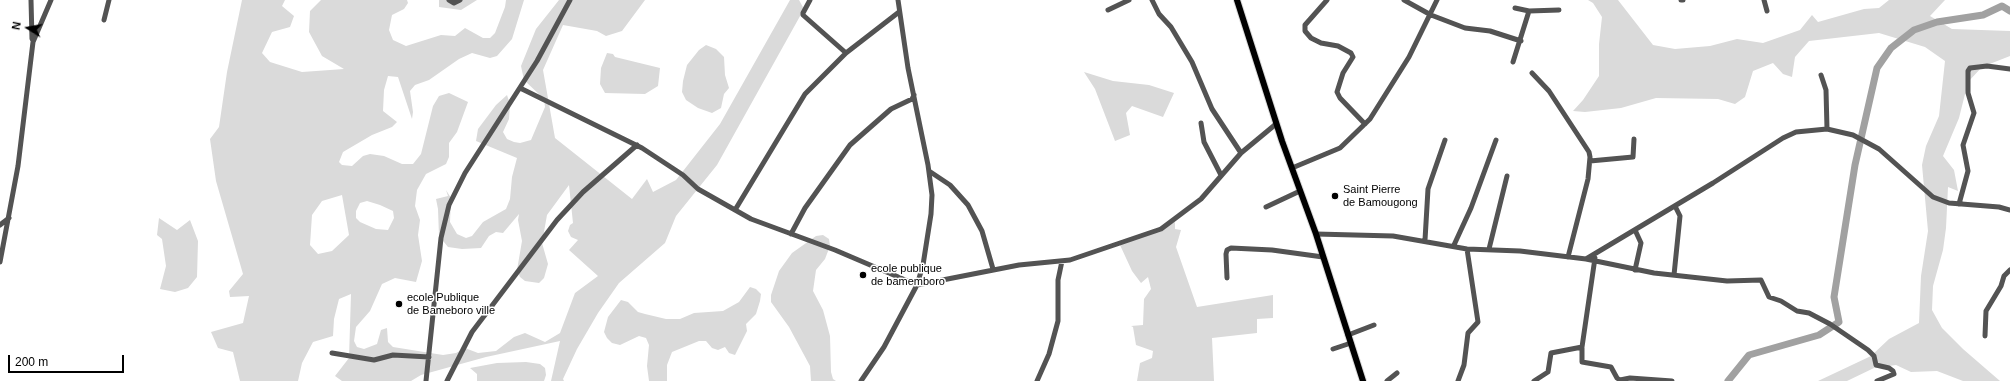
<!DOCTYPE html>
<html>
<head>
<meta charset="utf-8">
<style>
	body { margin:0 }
	#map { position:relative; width:2010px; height:381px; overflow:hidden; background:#fff; font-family:Arial,sans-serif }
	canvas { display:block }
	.north { position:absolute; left:8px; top:8px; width:40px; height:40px; -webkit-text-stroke:3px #fff; paint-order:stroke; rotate:281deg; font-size:11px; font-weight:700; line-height:16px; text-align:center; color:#000 }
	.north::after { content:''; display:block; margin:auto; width:14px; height:18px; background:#000; clip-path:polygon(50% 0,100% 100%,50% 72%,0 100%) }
	.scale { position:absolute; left:8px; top:355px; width:116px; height:18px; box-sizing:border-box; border:2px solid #000; border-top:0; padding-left:5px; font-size:12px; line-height:14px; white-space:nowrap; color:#000; -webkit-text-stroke:3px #fff; paint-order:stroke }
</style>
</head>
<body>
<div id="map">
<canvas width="2010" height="381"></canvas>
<div class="north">N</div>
<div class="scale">200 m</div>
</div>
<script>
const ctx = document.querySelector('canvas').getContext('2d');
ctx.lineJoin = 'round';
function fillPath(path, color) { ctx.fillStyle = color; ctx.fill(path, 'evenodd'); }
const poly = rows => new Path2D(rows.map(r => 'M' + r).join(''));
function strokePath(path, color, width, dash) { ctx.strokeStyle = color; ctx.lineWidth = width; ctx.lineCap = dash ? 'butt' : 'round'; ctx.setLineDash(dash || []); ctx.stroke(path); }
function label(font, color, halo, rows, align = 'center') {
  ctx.font = font + ' Arial,sans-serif'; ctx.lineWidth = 3; ctx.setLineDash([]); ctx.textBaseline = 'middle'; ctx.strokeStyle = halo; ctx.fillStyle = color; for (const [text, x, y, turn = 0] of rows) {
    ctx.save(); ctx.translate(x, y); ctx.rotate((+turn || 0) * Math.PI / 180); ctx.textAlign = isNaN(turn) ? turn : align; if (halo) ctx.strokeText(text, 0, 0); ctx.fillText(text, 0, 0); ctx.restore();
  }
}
fillPath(poly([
	[242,0,285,0,282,6,294,16,290,27,272,32,262,53,270,62,302,72,344,69,322,56,309,32,310,11,321,0,407,0,408,3,404,9,392,15,389,30,393,40,406,46,441,35,455,36,465,28,483,38,490,38,495,33,505,7,506,0,524,0,512,39,497,56,490,58,472,53,459,59,429,80,415,85,410,91,413,112,412,119,398,77,388,76,384,90,383,111,397,122,392,127,372,135,343,152,339,162,342,165,352,166,363,156,370,154,384,156,402,164,413,164,421,154,433,106,439,96,449,93,468,102,457,132,449,143,449,157,446,164,426,174,417,190,415,206,420,220,418,235,422,261,416,282,395,278,382,284,370,311,356,327,354,341,357,347,364,349,377,344,381,330,387,328,388,342,393,347,443,355,456,353,465,348,478,353,496,351,514,337,525,333,545,342,560,333,575,293,598,276,569,250,578,240,571,237,568,231,570,225,573,223,569,185,547,215,542,243,548,264,544,278,539,283,525,281,520,277,517,270,522,241,518,220,519,214,503,233,496,232,489,236,481,248,462,249,448,247,439,236,438,209,436,199,448,196,446,190,451,198,450,222,457,234,466,238,472,236,483,222,506,209,510,199,512,177,517,158,476,141,478,129,496,105,507,95,510,104,509,119,503,132,507,139,514,142,520,143,531,140,545,107,544,99,524,80,521,66,536,29,559,0,645,0,622,31,606,36,597,31,563,25,543,70,555,138,632,199,647,179,653,192,676,180,720,124,790,0,799,0,804,9,717,165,676,216,665,243,619,283,598,313,577,349,563,379,564,381,551,381,560,341,486,357,421,375,411,381,342,381,335,376,349,358,351,294,339,299,334,319,333,336,313,342,302,363,298,381,240,381,233,352,218,348,211,332,243,323,249,296,230,297,229,291,243,274,216,181,210,139,219,127,227,72],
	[342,195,349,235,332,251,318,254,310,245,312,215,322,201],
	[367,201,380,205,393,211,394,218,388,230,376,229,360,222,356,218,356,211,360,203],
	[439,0,477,0,461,10,439,7],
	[1588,0,1618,0,1653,45,1675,49,1710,46,1737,39,1763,43,1800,30,1812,15,1818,22,1864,9,1879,8,1889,0,1945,0,1930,16,1952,29,2010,31,2010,56,1982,67,1968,82,1959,118,1943,156,1954,170,1958,191,1948,187,1946,228,1943,250,1933,286,1932,310,1942,328,1963,349,2000,381,1963,381,1937,371,1911,372,1896,365,1874,368,1847,381,1818,381,1871,356,1889,339,1919,323,1921,276,1928,231,1922,165,1926,146,1939,116,1945,61,1925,47,1879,33,1809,41,1795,57,1792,77,1783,74,1773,63,1753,71,1745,97,1735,104,1718,99,1656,98,1621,108,1585,112,1573,111,1583,100,1599,76,1599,44,1602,17,1593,3],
	[706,45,716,49,724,57,725,75,729,88,724,94,721,108,712,113,698,108,686,100,682,92,683,81,687,65,699,50],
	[607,53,613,54,615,57,660,68,658,86,645,94,605,93,600,84,601,68],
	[1084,72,1113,81,1149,85,1174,93,1163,117,1132,106,1126,113,1130,135,1115,141,1095,89],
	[159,218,177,230,190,220,198,241,197,277,188,288,175,292,160,289,166,266,162,239,157,235],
	[1175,222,1175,229,1181,230,1176,247,1197,307,1273,295,1273,318,1257,319,1257,333,1212,338,1214,381,1137,381,1140,363,1152,358,1153,351,1136,345,1133,327,1131,326,1143,325,1144,299,1151,289,1148,277,1141,283,1132,271,1120,245],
	[823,235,829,239,830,246,825,259,816,270,813,291,823,310,830,336,831,372,833,379,836,381,811,381,810,366,789,327,771,302,771,295,779,271,792,253,816,236],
	[750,287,756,289,761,294,760,301,756,314,746,324,747,331,735,355,729,353,725,347,718,350,712,348,706,341,699,341,672,352,667,365,667,381,649,381,647,366,649,345,646,338,639,336,620,345,612,343,607,338,604,332,608,317,621,300,628,302,638,312,645,314,666,319,680,319,694,313,723,311,739,302],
	[526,362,540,364,545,368,546,375,544,381,477,381,477,374,470,368,497,363]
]), '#dadada');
strokePath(poly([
	[1728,381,1749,355,1819,335,1839,322,1834,297,1855,165,1877,68,1891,48,1914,30,1937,22,1983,15,2002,6,2010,11]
]), '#a1a1a1', 7);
const major = poly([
	[1237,0,1282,141,1316,234,1363,381]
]);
strokePath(major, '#dbdbdb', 8);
strokePath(poly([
	[31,0,32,39],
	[449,0,454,3,460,0],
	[810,0,803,13,803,15,846,53],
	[1152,0,1159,14,1171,27,1192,62,1212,109,1241,153],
	[1327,0,1305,25,1305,31,1311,38,1321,43,1338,46,1351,53,1353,57,1343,73,1337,92,1340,98,1365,124],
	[1404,0,1431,15,1465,28,1490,31,1521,41],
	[1681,0,1683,0],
	[1764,0,1767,11],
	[1515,8,1529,11],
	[1108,10,1129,0],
	[104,20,109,0],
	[1513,62,1529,11,1559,10],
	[1532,73,1549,91,1589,152,1590,157,1588,179,1568,257],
	[1821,75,1826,90,1827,129],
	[520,88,642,148,683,175,698,189,751,219,835,250,917,285,1019,265,1070,260,1161,229,1201,199,1241,153,1276,124],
	[1201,123,1204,142,1221,175],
	[1590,161,1633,157,1634,139],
	[1292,168,1340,148,1370,119,1409,57,1437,0],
	[929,171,950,185,968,205,982,231,993,269],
	[1959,204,1968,171,1963,145,1974,113,1968,93,1968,71,1970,68,1987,66,2010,69],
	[1266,207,1300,191],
	[735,210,805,94,846,53,899,12],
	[0,225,9,218],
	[1635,230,1641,243,1635,270],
	[791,234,805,208,850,145,891,109,912,99,914,95],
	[1316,234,1393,236,1467,249,1520,251,1586,259,1713,183,1783,138,1796,132,1827,129,1853,135,1879,149,1933,197,1949,203,1999,207,2010,210],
	[1425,240,1428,189,1445,140],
	[1454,245,1471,208,1496,140],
	[1489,249,1507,176],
	[1586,259,1654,273,1727,281,1761,280,1769,297,1781,301,1797,311,1809,313,1830,324,1868,350,1874,356,1876,365,1889,368,1893,371,1894,374,1877,381],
	[0,262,18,166,33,42,51,0],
	[1674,275,1680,216,1675,206],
	[1227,278,1226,254,1227,250,1231,248,1272,250,1323,257],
	[1348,335,1374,325],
	[1985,336,1986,311,2001,286,2004,276,2010,270],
	[1582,348,1582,362,1611,367,1617,378,1620,380,1630,378,1672,381],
	[1333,349,1351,343],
	[332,353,374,360,393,355,429,357],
	[426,381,441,238,449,205,465,173,537,61,570,0],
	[447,381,472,332,557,220,583,192,637,145],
	[861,381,884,347,917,285,923,265,931,214,932,195,928,165,908,68,898,0],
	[1037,381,1049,354,1058,321,1058,280,1062,261],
	[1387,381,1397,373],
	[1458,381,1464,365,1468,333,1478,322,1467,249],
	[1534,381,1548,372,1551,353,1582,347,1595,258]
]), '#535353', 5);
strokePath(major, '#000', 6);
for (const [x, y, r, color] of [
	[1335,196,4,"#000"],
	[863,275,4,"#000"],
	[399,304,4,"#000"]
]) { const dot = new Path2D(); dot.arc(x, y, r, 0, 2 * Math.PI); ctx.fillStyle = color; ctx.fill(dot); strokePath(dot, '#fff', 1.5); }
label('11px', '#000', '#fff', [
	["Saint Pierre",1343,190],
	["de Bamougong",1343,203],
	["ecole publique",871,269],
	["de bamemboro",871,282],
	["ecole Publique",407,298],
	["de Bameboro ville",407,311]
], 'left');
</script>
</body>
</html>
